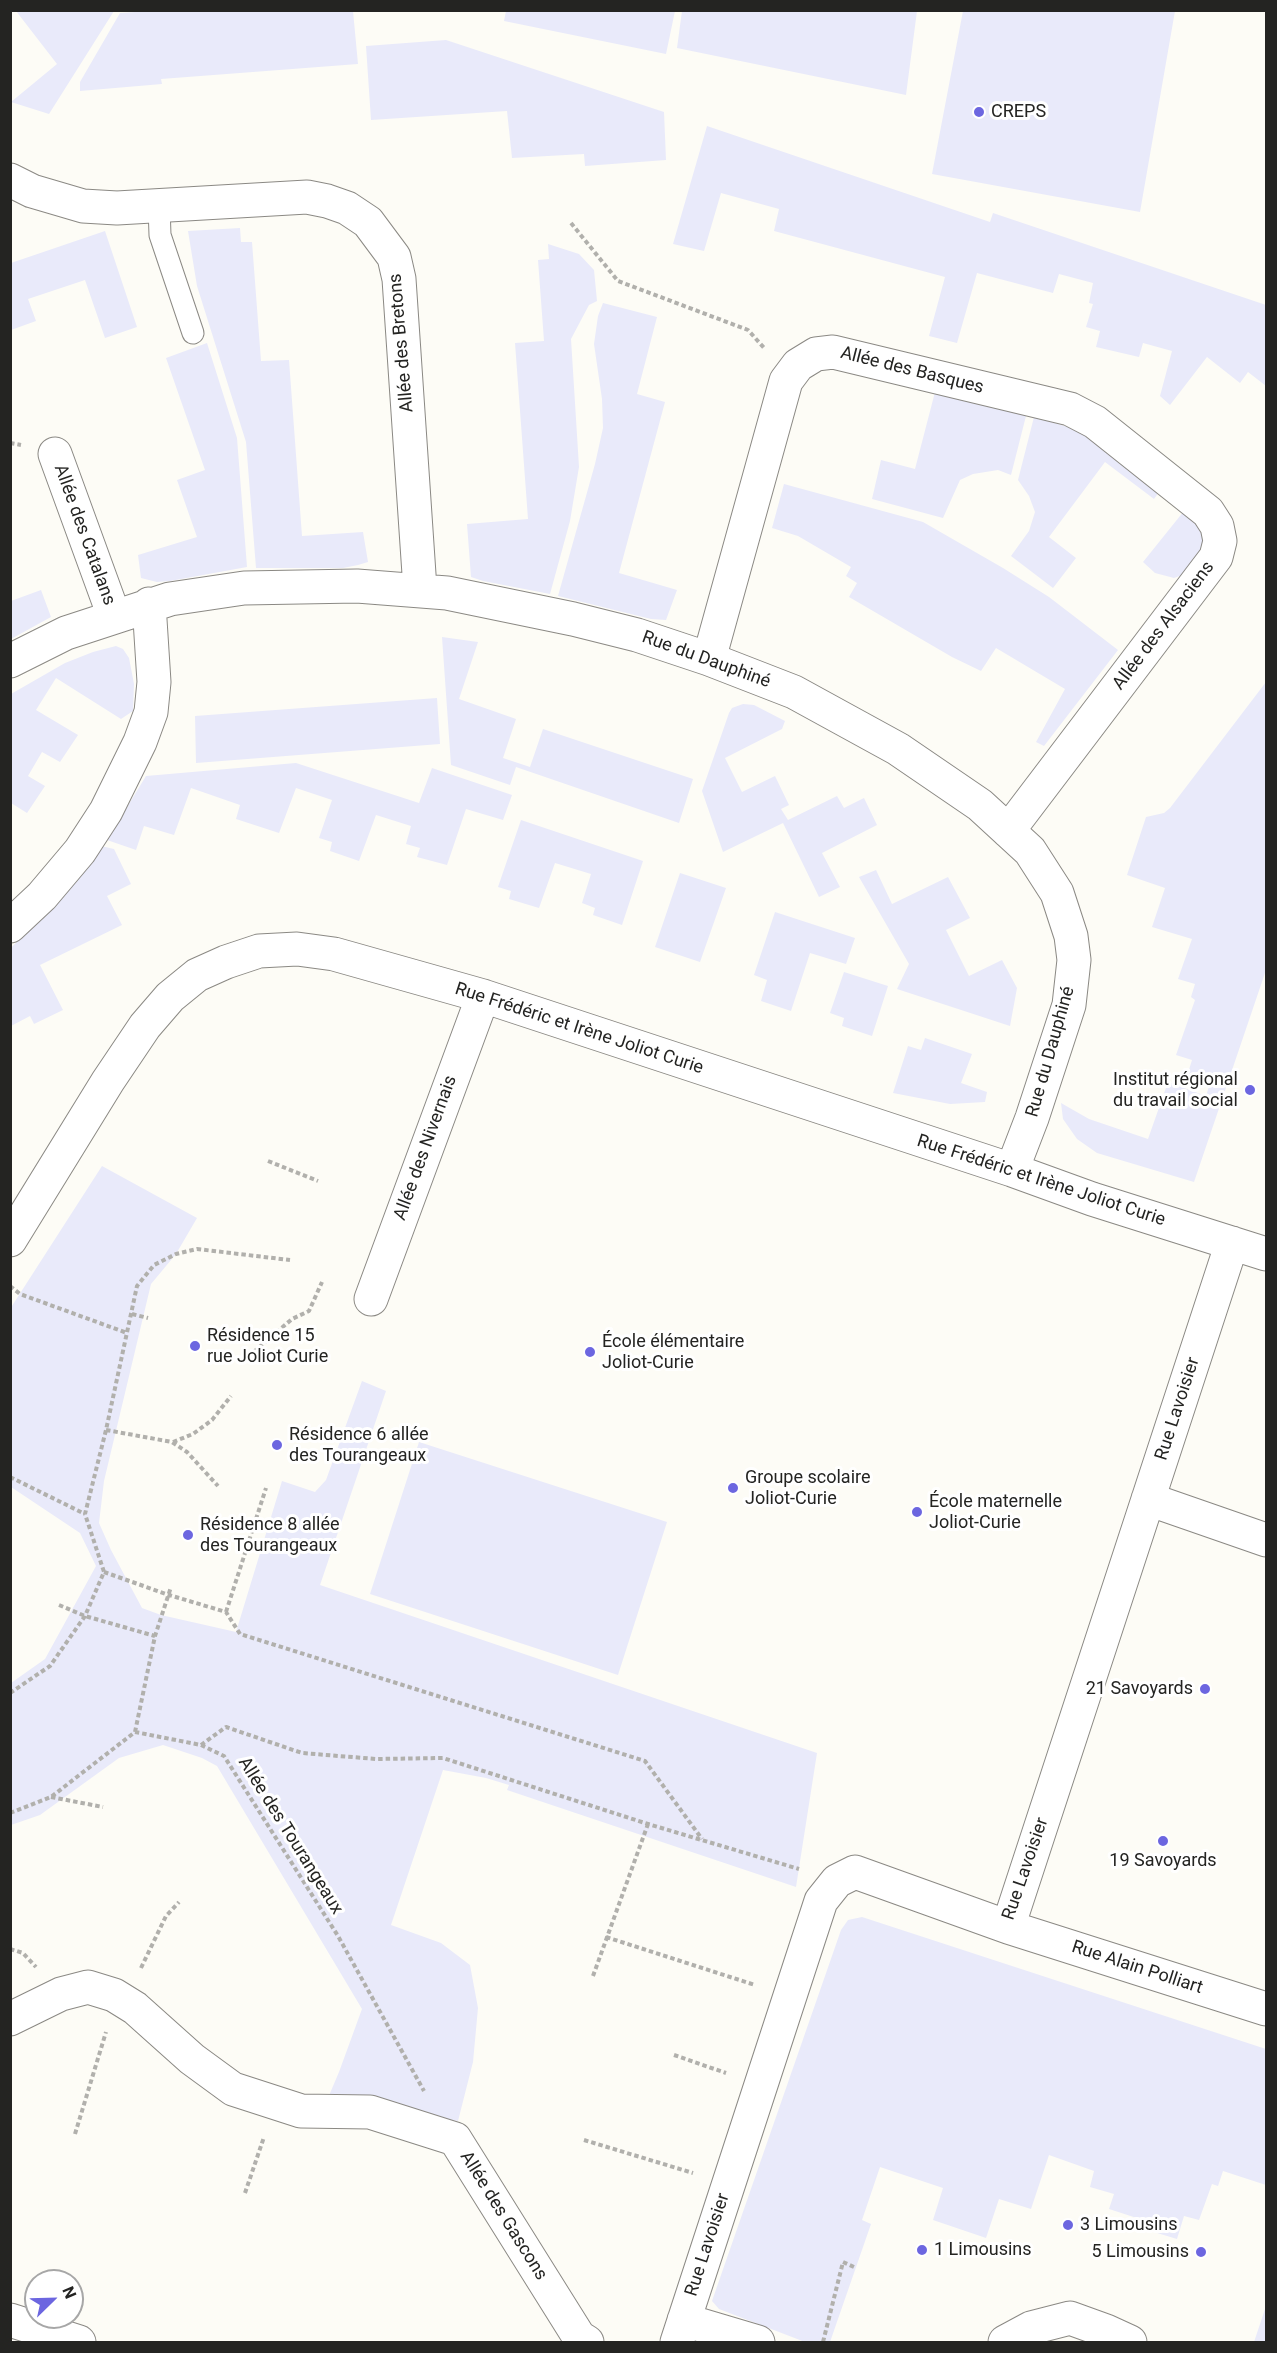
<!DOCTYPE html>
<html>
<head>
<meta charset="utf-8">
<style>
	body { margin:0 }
	#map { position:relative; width:1277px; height:2353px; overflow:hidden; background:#fdfcf6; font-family:Roboto,sans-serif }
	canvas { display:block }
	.frame { position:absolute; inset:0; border:12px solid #242422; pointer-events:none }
	.north { position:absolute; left:24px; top:2269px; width:60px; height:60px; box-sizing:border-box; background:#fff; border:2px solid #a7a7a7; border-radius:50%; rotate:67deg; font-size:16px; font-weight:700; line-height:24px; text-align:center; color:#242422 }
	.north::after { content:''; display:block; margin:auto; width:21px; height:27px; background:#6c66e0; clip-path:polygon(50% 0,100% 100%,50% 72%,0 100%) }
</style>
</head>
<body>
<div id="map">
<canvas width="1277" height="2353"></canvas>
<div class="frame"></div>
<div class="north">N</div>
</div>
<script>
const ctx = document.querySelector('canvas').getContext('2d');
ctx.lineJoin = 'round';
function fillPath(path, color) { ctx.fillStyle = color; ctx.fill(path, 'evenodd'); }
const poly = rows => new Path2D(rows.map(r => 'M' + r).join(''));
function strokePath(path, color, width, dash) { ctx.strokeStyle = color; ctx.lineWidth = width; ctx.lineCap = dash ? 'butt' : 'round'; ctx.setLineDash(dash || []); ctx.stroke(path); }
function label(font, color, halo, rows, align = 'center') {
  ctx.font = font + ' Roboto,sans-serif'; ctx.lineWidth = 6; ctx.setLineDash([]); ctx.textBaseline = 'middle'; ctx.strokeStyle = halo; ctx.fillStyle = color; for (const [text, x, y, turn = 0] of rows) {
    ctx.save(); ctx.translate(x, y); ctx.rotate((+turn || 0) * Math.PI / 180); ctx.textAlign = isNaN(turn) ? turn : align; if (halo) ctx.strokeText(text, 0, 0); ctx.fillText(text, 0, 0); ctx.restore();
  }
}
fillPath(poly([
	[16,11,114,11,49,114,11,102,57,64],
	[150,11,353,11,358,64,161,79,162,84,80,91,80,82,120,13],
	[506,11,506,10,675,11,666,54,504,21],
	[682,11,917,11,906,95,677,48],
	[963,11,1175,11,1140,212,932,174],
	[446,40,664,112,666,160,585,166,584,154,512,158,507,111,371,120,366,46],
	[707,126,990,222,993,213,1266,305,1266,386,1248,372,1240,383,1207,357,1170,405,1160,396,1172,351,1143,343,1139,357,1096,347,1100,331,1086,327,1093,304,1089,303,1093,283,1059,274,1053,293,977,273,957,343,929,336,945,277,774,231,779,209,721,193,704,251,673,244],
	[240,228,241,242,252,242,261,361,289,360,302,536,363,532,368,562,358,565,343,568,256,568,246,442,197,286,188,231],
	[105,231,137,327,105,338,85,280,28,299,36,321,11,330,11,263],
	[548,244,579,254,594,270,597,301,589,305,571,339,579,467,570,521,550,594,483,581,471,577,467,524,528,519,515,343,544,341,538,260,549,259],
	[603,303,657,317,637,394,665,402,619,573,677,590,666,620,651,619,558,596,595,464,603,428,602,399,594,344,598,316],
	[207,343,237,438,247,567,170,581,157,582,141,578,138,555,197,537,177,480,205,470,166,358],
	[935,392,1026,416,1011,475,998,470,973,474,960,480,943,518,872,499,881,460,915,469],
	[1034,417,1068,427,1083,434,1159,492,1154,499,1105,462,1049,537,1076,558,1053,588,1011,556,1029,531,1035,512,1029,496,1018,480],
	[784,484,923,522,1003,568,1049,597,1118,650,1044,746,1036,742,1065,689,996,648,981,671,952,657,849,597,857,583,846,576,851,567,798,536,772,528],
	[1184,511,1198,522,1204,536,1203,549,1191,572,1174,578,1155,573,1143,562],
	[41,590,51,617,11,639,11,601],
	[442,637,478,642,459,699,516,719,503,758,530,767,543,729,693,779,679,823,516,767,510,785,451,765],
	[116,646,123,649,129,658,134,684,133,711,121,719,56,678,36,710,78,735,60,762,42,752,28,776,45,786,27,813,11,803,11,694,65,663,93,652],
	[1266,682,1266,970,1194,1182,1097,1153,1077,1139,1063,1119,1061,1103,1089,1119,1148,1139,1168,1082,1206,1096,1210,1083,1187,1076,1192,1060,1176,1055,1195,1000,1191,997,1195,984,1178,979,1192,939,1152,927,1165,888,1127,875,1146,817,1164,813,1170,808],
	[437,698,440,744,196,763,195,716],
	[743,704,754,705,785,721,782,729,725,758,742,792,775,776,789,805,781,809,788,820,837,796,844,808,864,798,877,825,822,853,840,887,819,897,783,823,723,852,702,791,729,713,732,708],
	[296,763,419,803,432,768,512,795,503,820,466,809,447,865,417,857,420,848,406,844,411,826,376,815,359,861,330,851,332,842,319,838,332,800,296,788,279,833,236,819,240,805,191,788,174,835,144,826,136,850,107,840,146,776],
	[521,820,643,861,622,925,593,915,595,908,582,903,591,874,555,863,539,908,509,899,511,891,498,887],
	[101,846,114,849,131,884,107,896,122,925,40,965,63,1010,34,1024,30,1016,11,1026,10,949,53,904],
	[876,870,892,904,948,877,970,918,946,930,969,976,1002,960,1017,988,1010,1026,897,989,909,964,859,877],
	[680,873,726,888,700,962,655,947],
	[775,912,855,938,846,964,810,953,791,1011,761,1001,767,980,754,975],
	[844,972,888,986,872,1036,842,1026,844,1018,830,1013],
	[925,1038,972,1054,961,1083,987,1092,985,1102,950,1104,893,1093,908,1046,921,1050],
	[102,1166,197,1218,176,1254,151,1284,104,1481,99,1523,111,1550,142,1608,161,1615,236,1632,282,1481,315,1492,326,1480,362,1381,386,1391,320,1585,817,1753,796,1887,507,1790,509,1785,486,1778,443,1770,391,1925,441,1943,470,1965,478,2008,473,2062,458,2121,328,2098,339,2072,362,2009,217,1766,202,1758,163,1745,119,1758,40,1815,11,1825,11,1683,45,1659,96,1566,80,1533,11,1487,10,1309],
	[419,1442,667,1522,618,1675,370,1594],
	[862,1917,1266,2049,1266,2185,1223,2171,1218,2186,1212,2184,1199,2220,1184,2216,1177,2239,1144,2229,1146,2221,1109,2209,1114,2194,1090,2187,1094,2171,1049,2155,1031,2209,999,2199,986,2238,933,2220,943,2188,880,2167,862,2220,871,2224,830,2342,805,2342,719,2309,712,2301,841,1930,848,1920],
	[1266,2306,1266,2342,1254,2342]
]), '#e9eafa');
const lane = poly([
	[159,206,160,235,193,333]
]);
const street = poly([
	[10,180,32,191,83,206,117,208,307,197,327,201,347,208,368,222,394,257,399,279,420,589],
	[55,454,114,616],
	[709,659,786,381,798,365,816,354,833,352,1070,409,1095,422,1208,512,1217,526,1220,541,1216,557,1008,831],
	[10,661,66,633,170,599,244,588,357,586,447,593,573,619,637,635,709,659,794,692,898,749,980,805,1030,851,1057,893,1071,936,1074,960,1069,1005,1032,1118,1012,1170],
	[10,926,42,896,80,851,106,811,140,742,151,712,154,682,149,604],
	[10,1240,108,1081,145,1026,170,997,197,975,226,962,259,951,297,949,334,954,483,996,1012,1170,1092,1199,1266,1254],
	[371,1299,483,996],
	[1148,1499,1266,1540],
	[1008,1927,1266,2009],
	[10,2019,61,1994,88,1987,114,1995,135,2008,192,2059,233,2089,301,2111,370,2112,455,2139,579,2337,587,2342],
	[10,2320,79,2342],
	[684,2320,758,2342],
	[677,2342,821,1901,837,1881,855,1872,1008,1927,1232,1243],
	[1005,2342,1031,2328,1070,2318,1106,2331,1130,2342]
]);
strokePath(lane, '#8b8984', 23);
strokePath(street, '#8b8984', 35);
strokePath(poly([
	[571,223,618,281,748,330,765,349],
	[10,443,21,445],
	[268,1161,318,1181],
	[10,1286,20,1294,127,1333],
	[132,1314,148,1318],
	[242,1362,292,1319,309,1311,322,1282],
	[106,1430,172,1442,187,1452,218,1486],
	[173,1442,193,1434,212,1420,231,1396],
	[10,1477,85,1514],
	[104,1572,169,1595,226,1612,240,1634,645,1761,702,1839],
	[59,1605,85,1616,155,1636],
	[226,1612,266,1488],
	[10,1693,50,1666,85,1616,104,1572,85,1514,106,1430,137,1286,154,1265,176,1254,197,1249,290,1260],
	[135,1732,155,1636,171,1587],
	[201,1745,226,1727,302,1753,376,1759,443,1758,648,1824,799,1869],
	[51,1797,103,1807],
	[10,1813,51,1797,135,1732,201,1745,224,1756,338,1936,424,2091],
	[606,1937,755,1985],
	[10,1949,23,1953,36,1967],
	[141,1968,166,1916,179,1902],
	[593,1976,648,1824],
	[674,2055,726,2073],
	[75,2134,106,2032],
	[584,2140,693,2173],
	[245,2193,264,2137],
	[823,2342,843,2262,856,2268]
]), '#b1b0ac', 4, [4.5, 3]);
strokePath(lane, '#fff', 21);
strokePath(street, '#fff', 33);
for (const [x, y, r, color] of [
	[979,112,6,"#6c66e0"],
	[1250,1090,6,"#6c66e0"],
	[195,1346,6,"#6c66e0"],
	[590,1352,6,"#6c66e0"],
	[277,1445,6,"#6c66e0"],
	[733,1488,6,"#6c66e0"],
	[917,1512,6,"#6c66e0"],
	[188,1535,6,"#6c66e0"],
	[1205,1689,6,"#6c66e0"],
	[1163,1841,6,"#6c66e0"],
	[1068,2225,6,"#6c66e0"],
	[922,2250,6,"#6c66e0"],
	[1201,2252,6,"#6c66e0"]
]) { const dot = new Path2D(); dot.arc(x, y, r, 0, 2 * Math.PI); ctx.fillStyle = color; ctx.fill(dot); strokePath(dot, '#fff', 2); }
label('18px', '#242422', '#fff', [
	["CREPS",991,112],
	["Institut régional",1238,1080,"right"],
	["du travail social",1238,1101,"right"],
	["Résidence 15",207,1336],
	["rue Joliot Curie",207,1357],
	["École élémentaire",602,1342],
	["Joliot-Curie",602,1363],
	["Résidence 6 allée",289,1435],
	["des Tourangeaux",289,1456],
	["Groupe scolaire",745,1478],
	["Joliot-Curie",745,1499],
	["École maternelle",929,1502],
	["Joliot-Curie",929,1523],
	["Résidence 8 allée",200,1525],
	["des Tourangeaux",200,1546],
	["21 Savoyards",1193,1689,"right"],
	["19 Savoyards",1163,1861,"center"],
	["3 Limousins",1080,2225],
	["1 Limousins",934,2250],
	["5 Limousins",1189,2252,"right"]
], 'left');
label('18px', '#242422', '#fff', [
	["Allée des Bretons",402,343,-95],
	["Allée des Basques",912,371,14],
	["Allée des Catalans",84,535,70],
	["Allée des Alsaciens",1164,626,-53],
	["Rue du Dauphiné",706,660,20],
	["Rue Frédéric et Irène Joliot Curie",579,1029,18],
	["Rue du Dauphiné",1051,1052,-74],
	["Allée des Nivernais",426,1148,-70],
	["Rue Frédéric et Irène Joliot Curie",1041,1181,18],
	["Rue Lavoisier",1178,1409,-72],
	["Allée des Tourangeaux",290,1836,58],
	["Rue Lavoisier",1026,1869,-71],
	["Rue Alain Polliart",1137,1968,18],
	["Allée des Gascons",503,2216,58],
	["Rue Lavoisier",708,2245,-72]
]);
</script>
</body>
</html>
